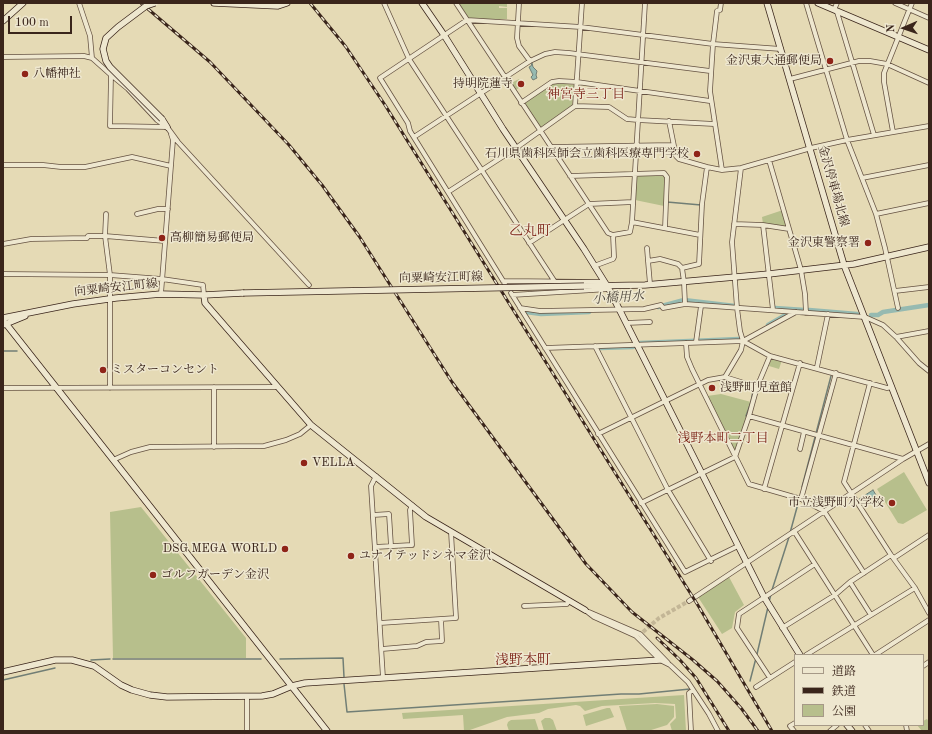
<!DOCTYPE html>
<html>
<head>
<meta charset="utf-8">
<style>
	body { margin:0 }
	#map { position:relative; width:932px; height:734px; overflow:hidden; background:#e5dab5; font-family:"Old Standard TT","Noto Serif JP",serif }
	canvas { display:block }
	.frame { position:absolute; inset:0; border:4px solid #3a251b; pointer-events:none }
	.legend { position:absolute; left:794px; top:654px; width:130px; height:72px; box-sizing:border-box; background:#eee7cf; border:1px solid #a69987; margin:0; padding:5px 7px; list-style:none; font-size:12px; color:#3a251b }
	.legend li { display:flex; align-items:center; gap:8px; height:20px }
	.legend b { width:20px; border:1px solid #a69987 }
	.north { position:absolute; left:884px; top:8px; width:40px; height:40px; -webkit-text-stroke:3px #eee7cf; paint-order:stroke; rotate:268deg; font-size:11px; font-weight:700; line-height:16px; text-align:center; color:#3a251b }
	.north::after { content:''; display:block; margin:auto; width:14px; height:18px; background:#3a251b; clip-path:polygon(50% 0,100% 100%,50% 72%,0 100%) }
	.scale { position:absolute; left:8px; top:16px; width:64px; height:18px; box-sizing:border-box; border:2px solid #3a251b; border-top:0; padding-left:5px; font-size:12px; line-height:14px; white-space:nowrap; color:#3a251b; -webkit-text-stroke:3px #eee7cf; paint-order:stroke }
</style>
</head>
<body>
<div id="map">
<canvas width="932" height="734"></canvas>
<div class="frame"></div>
<ul class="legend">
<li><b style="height:5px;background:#eee7cf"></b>道路</li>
<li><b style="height:5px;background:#3a251b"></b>鉄道</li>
<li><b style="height:11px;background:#b7bf8c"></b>公園</li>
</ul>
<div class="north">N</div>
<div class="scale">100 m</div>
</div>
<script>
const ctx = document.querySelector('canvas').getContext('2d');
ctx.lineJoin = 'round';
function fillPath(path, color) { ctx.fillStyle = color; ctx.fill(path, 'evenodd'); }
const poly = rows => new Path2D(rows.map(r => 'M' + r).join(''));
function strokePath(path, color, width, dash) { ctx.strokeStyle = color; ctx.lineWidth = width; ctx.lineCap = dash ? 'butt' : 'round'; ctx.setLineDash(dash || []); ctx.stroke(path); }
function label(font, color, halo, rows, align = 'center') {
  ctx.font = font + ' "Old Standard TT","Noto Serif JP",serif'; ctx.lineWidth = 3; ctx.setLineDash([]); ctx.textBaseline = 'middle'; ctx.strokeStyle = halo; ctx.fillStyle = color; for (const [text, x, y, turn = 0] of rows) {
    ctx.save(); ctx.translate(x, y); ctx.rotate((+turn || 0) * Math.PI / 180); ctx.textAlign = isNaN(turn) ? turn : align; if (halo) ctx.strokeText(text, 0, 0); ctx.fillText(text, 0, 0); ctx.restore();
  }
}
fillPath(poly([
	[458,3,507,3,507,7,499,6,499,8,507,8,507,19,468,19],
	[509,79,511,79,513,82,519,79,524,84,516,90],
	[556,83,574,85,572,107,539,129,523,104,550,84],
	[663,174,666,177,664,206,635,200,635,180,638,175],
	[783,210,788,228,763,224,762,217],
	[773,358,782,360,779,369,769,366,771,359],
	[721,394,751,402,736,451,734,451,707,396],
	[904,472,927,510,903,524,898,523,877,489],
	[141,507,246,638,246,658,113,658,110,512],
	[729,577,744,605,735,612,732,628,722,634,698,597],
	[684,695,686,731,672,731,670,724,676,718,675,704,655,703,602,706,585,711,580,706,576,705,548,709,539,713,507,717,467,731,464,731,463,715,403,719,402,713],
	[657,704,674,706,674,717,667,725,648,731,627,731,619,706],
	[607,708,610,708,614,717,586,726,583,715],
	[545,718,550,718,553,720,557,731,544,731,541,721],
	[535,719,539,731,509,731,507,725,508,722,511,720],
	[927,719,929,722,929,731,922,731,917,725,923,725,923,721]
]), '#b7bf8c');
const water = poly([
	[532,63,533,67,537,71,536,75,537,78,533,80,531,77,533,75,529,67,531,66,532,63],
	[873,490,876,495,863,504,859,499,873,490]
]);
fillPath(water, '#96bab1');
strokePath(water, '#717e75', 1);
strokePath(poly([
	[667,202,701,205],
	[3,351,17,351],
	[718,380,753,389,753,391,751,402,746,416],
	[802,487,831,376],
	[790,533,799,500],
	[772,590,789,537],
	[769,602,771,594],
	[757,654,768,607],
	[113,659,261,659],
	[280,659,343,658,344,677],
	[91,660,110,659],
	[3,680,55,668],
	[750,681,756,658],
	[344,684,347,712,621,694,639,694,690,689]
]), '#717e75', 1.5);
strokePath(poly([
	[658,307,684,300,735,306],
	[775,308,805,310],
	[809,310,857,314],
	[526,312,541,314,589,312],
	[871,315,878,315,883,312,929,305],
	[768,325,789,313],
	[640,343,739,339],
	[600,348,633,347]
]), '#96bab1', 4.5);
strokePath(poly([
	[643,632,659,618,689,601]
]), '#c3b696', 4, [4, 2]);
const street = poly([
	[79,3,90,36,92,58],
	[384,3,409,59,555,282],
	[456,3,608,233,613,235,630,232,632,222,645,3],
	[519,3,517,38,519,46,530,61],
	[721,3,720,10,717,11,713,44,710,91,722,170],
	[806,3,847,140,876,214,885,248,898,308],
	[895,3,929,18],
	[834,10,837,3],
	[837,12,874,135],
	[3,57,84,56,92,58,111,75,110,126,167,127],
	[111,75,128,89,157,120,167,127,178,142,309,285],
	[790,79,859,61,870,61,887,64,929,83],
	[521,103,552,82,559,81,577,82,710,101],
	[575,106,582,3],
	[669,121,676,156,679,159,707,167],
	[893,132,884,82,884,73,912,3],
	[414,137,530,61,545,54,555,52,569,53,710,71],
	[551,147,673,145],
	[769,160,801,270,805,294,806,313],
	[3,165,43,165,61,167,85,167,132,157,171,166],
	[741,168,732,242,737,308,740,331,743,341],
	[570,176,664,173,667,177,665,228],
	[862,178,929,165],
	[448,192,516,148,575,106,609,107,627,119,638,120,714,124],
	[106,214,105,236,165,241],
	[137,214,158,209,168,209],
	[876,214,929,203],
	[632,222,700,235],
	[734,224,763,225],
	[529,243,589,204,633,202],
	[3,244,31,239,87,238,88,236,105,236,110,275,110,388],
	[647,248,648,261],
	[594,266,613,259,614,257,613,235],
	[3,274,110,275,162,279,203,285,204,295],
	[503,281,604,282],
	[505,284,410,131,408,123,380,78,467,20,581,27,713,44,781,49],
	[650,284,648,261,660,259,678,264,682,268],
	[895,291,929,287],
	[511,293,685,572,738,546],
	[161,294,173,140,171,134],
	[512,295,609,289],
	[685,304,684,282,682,268,699,264,702,204,707,167,722,170,741,168,811,148,847,140,929,126],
	[520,308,540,311,644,309,661,305,663,308,685,304,865,317,883,325,896,337,919,363,929,371],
	[773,310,763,225,789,229],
	[626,323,650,322],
	[896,337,929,331],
	[696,342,701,306],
	[686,343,687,357,692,369,749,484,801,499,824,511,864,573],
	[595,346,668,490,711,561],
	[545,348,743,341,770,356,887,388,892,387],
	[817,367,828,314],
	[725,377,741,350,743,341,796,312],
	[870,383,844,482,891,555,915,588,929,613],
	[3,388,277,387],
	[749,416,903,459],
	[598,434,708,380,725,377,757,387],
	[214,447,214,387],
	[800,449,804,432],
	[113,460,131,452,150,447,264,446,286,440,300,434,311,425],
	[376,476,371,486,383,678],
	[764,489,800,363],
	[801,499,836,373],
	[641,503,735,457,749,416,757,387,770,356],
	[373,515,389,514,391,546],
	[794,531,873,655],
	[375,547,412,545,410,510,412,505],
	[894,558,929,535],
	[850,582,871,615],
	[689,601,903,459,929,444],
	[524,606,567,604,569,601],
	[585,610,594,617,636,636,660,660,670,665,688,682,709,714,718,731],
	[589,612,640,634,668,663],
	[380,623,456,618,451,532],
	[782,628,835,595,850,582,891,555],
	[382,649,417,646,426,642,442,641,441,619],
	[806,655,915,588],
	[875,655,929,620],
	[923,666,929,662],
	[770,678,737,628,739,614,815,564],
	[756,687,795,662],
	[247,696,247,731],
	[865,725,869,731],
	[906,725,907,731],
	[691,731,689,693,693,690],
	[794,731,790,726,795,723],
	[830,731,837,725]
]);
const secondary = poly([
	[214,3,278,6,287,3],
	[422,3,444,35,503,129,584,249,609,289,764,597,800,655],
	[767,3,844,265,929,483],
	[818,3,929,50],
	[3,21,23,3],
	[162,119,167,127],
	[584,286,645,285,769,274,854,264,929,247],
	[204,295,205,303,311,425,426,517,585,610],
	[3,318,73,304,116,298,161,294,204,295,243,293],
	[3,320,327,731],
	[3,325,25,316],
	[3,672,55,660,72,660,94,666,121,685,132,690,150,695,167,697,262,696,273,694,292,686,305,683,660,660],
	[847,725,852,731]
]);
strokePath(street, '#655242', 5.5);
strokePath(secondary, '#3a251b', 7);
strokePath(street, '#eee7cf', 4);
strokePath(secondary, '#eee7cf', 5.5);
const rail = poly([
	[141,3,210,62,289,145,322,185,359,236,452,382,586,564,632,612,693,660,717,681,741,708,758,731],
	[310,3,346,47,385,105,699,607,772,731],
	[657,638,680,660,696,678,729,731]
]);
strokePath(rail, '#3a251b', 3);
strokePath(rail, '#eee7cf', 1.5, [4.5]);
const secondaryBridge = poly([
	[155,3,146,6,118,27,106,38,103,49,106,61,110,67,162,119],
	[243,293,584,286]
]);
strokePath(secondaryBridge, '#3a251b', 7, []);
strokePath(secondaryBridge, '#eee7cf', 5.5);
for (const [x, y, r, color] of [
	[830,61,4,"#8f2418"],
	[25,74,4,"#8f2418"],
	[521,84,4,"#8f2418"],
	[697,154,4,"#8f2418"],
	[162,238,4,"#8f2418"],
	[868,243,4,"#8f2418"],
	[103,370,4,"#8f2418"],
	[712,388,4,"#8f2418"],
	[304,463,4,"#8f2418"],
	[892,503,4,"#8f2418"],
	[285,549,4,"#8f2418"],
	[351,556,4,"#8f2418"],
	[153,575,4,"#8f2418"]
]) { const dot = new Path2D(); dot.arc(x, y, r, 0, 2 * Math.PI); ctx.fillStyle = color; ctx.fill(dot); strokePath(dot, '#eee7cf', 1.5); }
label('12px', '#3a251b', '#eee7cf', [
	["金沢東大通郵便局",822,61,"right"],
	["八幡神社",33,74],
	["持明院蓮寺",513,84,"right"],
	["石川県歯科医師会立歯科医療専門学校",689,154,"right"],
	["高柳簡易郵便局",170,238],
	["金沢東警察署",860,243,"right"],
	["ミスターコンセント",111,370],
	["浅野町児童館",720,388],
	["VELLA",312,463],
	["市立浅野町小学校",884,503,"right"],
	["DSG MEGA WORLD",277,549,"right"],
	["ユナイテッドシネマ金沢",359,556],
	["ゴルフガーデン金沢",161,575]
], 'left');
label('12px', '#3a251b', '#eee7cf', [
	["金沢停車場北線",833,186,74],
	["向粟崎安江町線",441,278,-1],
	["向粟崎安江町線",116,288,-6]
]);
label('13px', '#7a1f14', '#eee7cf', [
	["神宮寺三丁目",586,95],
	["浅野本町二丁目",723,439]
]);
label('italic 13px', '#514a40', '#eee7cf', [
	["小橋用水",618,298,-4]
]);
label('14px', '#7a1f14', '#eee7cf', [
	["乙丸町",530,231],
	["浅野本町",523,660]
]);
</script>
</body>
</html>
